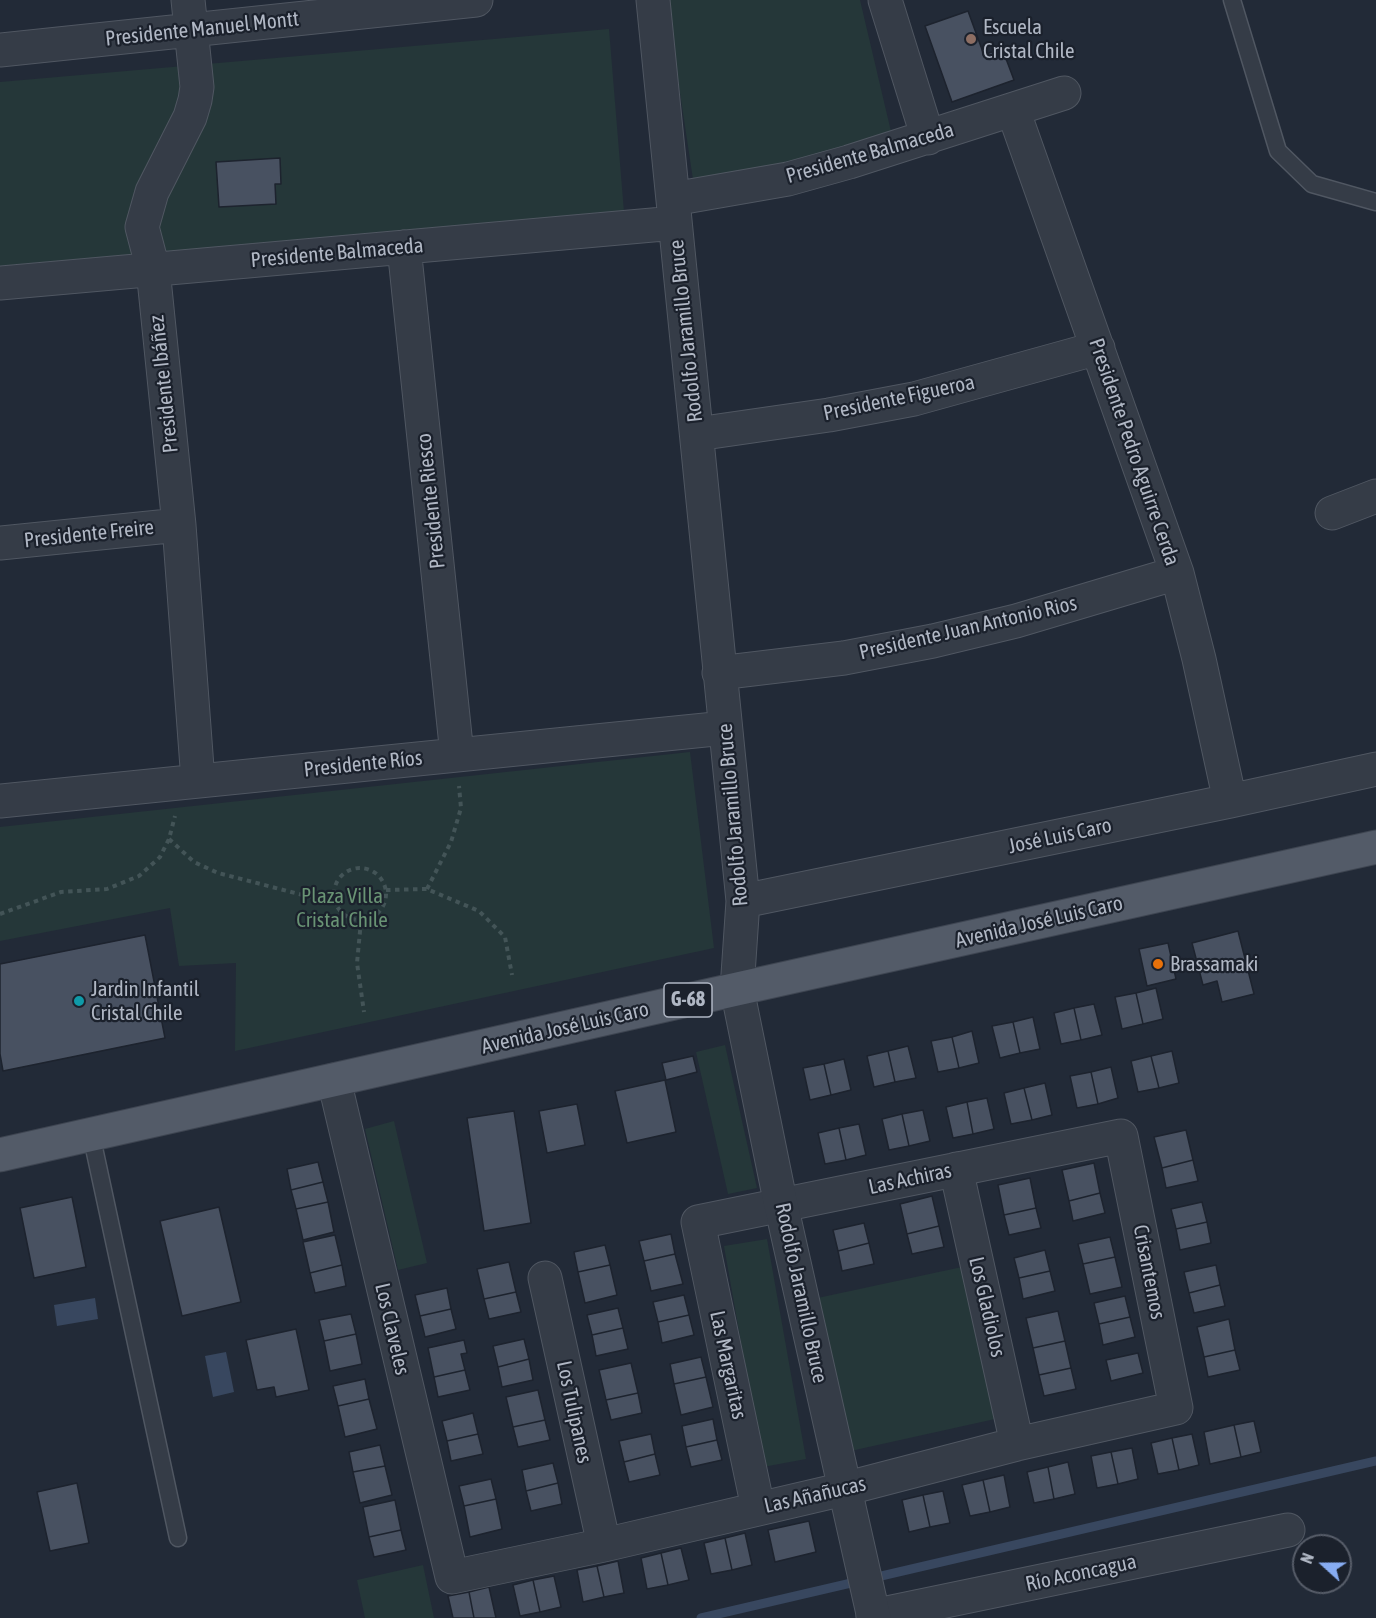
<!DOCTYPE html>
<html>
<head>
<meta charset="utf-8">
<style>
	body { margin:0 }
	#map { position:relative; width:1376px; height:1618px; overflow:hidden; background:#222a37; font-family:"Asap Condensed",sans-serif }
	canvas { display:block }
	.north { position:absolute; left:1292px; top:1534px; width:60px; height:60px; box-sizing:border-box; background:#1b212c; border:2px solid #575d69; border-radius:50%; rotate:291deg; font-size:16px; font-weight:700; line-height:24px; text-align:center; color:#b0b7c4 }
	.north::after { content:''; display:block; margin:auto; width:21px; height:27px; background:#87acf1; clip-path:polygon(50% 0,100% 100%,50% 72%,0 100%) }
</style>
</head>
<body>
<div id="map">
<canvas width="1376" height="1618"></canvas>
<div class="north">N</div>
</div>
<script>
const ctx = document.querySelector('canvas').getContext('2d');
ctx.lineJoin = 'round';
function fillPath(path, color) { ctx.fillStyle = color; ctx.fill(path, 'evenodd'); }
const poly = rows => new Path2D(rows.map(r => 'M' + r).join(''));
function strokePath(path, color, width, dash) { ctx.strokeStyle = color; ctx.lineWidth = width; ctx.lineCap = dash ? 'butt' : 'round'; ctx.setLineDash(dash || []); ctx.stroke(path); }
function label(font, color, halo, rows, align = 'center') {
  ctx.font = font + ' "Asap Condensed",sans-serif'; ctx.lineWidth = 4.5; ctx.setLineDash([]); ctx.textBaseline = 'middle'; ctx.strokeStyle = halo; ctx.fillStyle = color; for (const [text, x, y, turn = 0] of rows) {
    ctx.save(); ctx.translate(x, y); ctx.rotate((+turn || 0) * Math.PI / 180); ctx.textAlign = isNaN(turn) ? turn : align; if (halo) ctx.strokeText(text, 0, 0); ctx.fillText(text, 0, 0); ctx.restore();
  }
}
fillPath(poly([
	[666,0,860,0,893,140,694,186],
	[609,29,624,212,0,266,0,82],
	[690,752,714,948,235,1051,236,963,179,966,170,908,0,941,0,827],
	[725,1045,757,1188,728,1194,696,1052],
	[394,1121,427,1263,398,1270,365,1129],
	[767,1239,806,1459,763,1467,724,1246],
	[962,1267,995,1419,846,1452,813,1299],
	[423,1565,434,1618,365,1618,357,1580]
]), '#253739');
fillPath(poly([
	[95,1298,98,1319,57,1326,54,1305],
	[226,1352,234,1392,213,1397,205,1356]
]), '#38475f');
strokePath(poly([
	[701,1618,1376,1461]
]), '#38475f', 9);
const building = poly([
	[968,11,984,55,1002,48,1014,80,952,102,925,26,968,11],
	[280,158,281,184,275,184,276,204,219,207,216,162,280,158],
	[1238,931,1254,994,1222,1002,1217,981,1203,985,1192,943,1238,931],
	[145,935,165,1038,3,1071,0,1054,0,964,145,935],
	[1168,943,1176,979,1147,986,1139,949,1168,943],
	[1156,988,1163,1019,1143,1024,1136,993,1156,988],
	[1136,993,1143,1024,1122,1029,1115,997,1136,993],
	[1094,1004,1102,1035,1081,1040,1074,1008,1094,1004],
	[1074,1008,1081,1040,1061,1044,1054,1013,1074,1008],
	[1033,1017,1040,1049,1020,1053,1013,1022,1033,1017],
	[1013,1022,1020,1053,1000,1058,992,1026,1013,1022],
	[972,1031,979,1063,959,1068,952,1037,972,1031],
	[952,1037,959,1068,938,1072,931,1041,952,1037],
	[908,1046,916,1078,895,1082,888,1051,908,1046],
	[888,1051,895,1082,874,1087,867,1056,888,1051],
	[1172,1051,1179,1083,1159,1088,1151,1056,1172,1051],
	[693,1056,697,1072,666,1080,662,1063,693,1056],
	[1151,1056,1159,1088,1138,1092,1131,1061,1151,1056],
	[844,1059,851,1090,831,1095,824,1064,844,1059],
	[824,1064,831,1095,810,1100,803,1068,824,1064],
	[1111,1067,1118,1098,1098,1104,1091,1072,1111,1067],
	[1091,1072,1098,1104,1077,1108,1070,1076,1091,1072],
	[665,1080,676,1132,627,1143,615,1091,665,1080],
	[1045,1083,1052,1115,1032,1120,1024,1088,1045,1083],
	[1024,1088,1032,1120,1011,1124,1004,1093,1024,1088],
	[987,1098,994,1129,973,1134,967,1102,987,1098],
	[967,1102,973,1134,953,1138,946,1107,967,1102],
	[577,1104,585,1145,547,1153,539,1111,577,1104],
	[923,1110,930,1141,909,1146,902,1114,923,1110],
	[514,1111,531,1223,484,1231,467,1118,514,1111],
	[902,1114,909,1146,889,1150,882,1119,902,1114],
	[859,1124,866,1155,846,1160,839,1128,859,1124],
	[839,1128,846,1160,825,1164,818,1133,839,1128],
	[1186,1130,1193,1160,1162,1168,1154,1137,1186,1130],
	[1193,1160,1198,1181,1166,1188,1162,1168,1193,1160],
	[318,1162,323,1182,291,1190,287,1169,318,1162],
	[1094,1163,1100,1193,1069,1201,1062,1170,1094,1163],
	[1030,1178,1036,1208,1004,1215,998,1185,1030,1178],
	[323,1182,328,1202,296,1209,291,1190,323,1182],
	[1100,1193,1105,1213,1073,1221,1069,1201,1100,1193],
	[932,1196,939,1226,907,1234,900,1204,932,1196],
	[72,1197,86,1267,34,1278,20,1208,72,1197],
	[328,1202,334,1232,303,1240,296,1209,328,1202],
	[1202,1202,1207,1222,1176,1229,1171,1209,1202,1202],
	[219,1207,241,1302,182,1316,160,1221,219,1207],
	[1036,1208,1041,1228,1009,1235,1004,1215,1036,1208],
	[1207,1222,1211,1243,1180,1250,1176,1229,1207,1222],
	[864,1223,869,1243,838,1251,833,1230,864,1223],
	[939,1226,944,1247,912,1254,907,1234,939,1226],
	[671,1234,675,1254,644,1261,639,1241,671,1234],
	[335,1235,342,1265,310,1273,303,1242,335,1235],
	[1110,1237,1115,1257,1083,1264,1078,1244,1110,1237],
	[869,1243,874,1264,842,1271,838,1251,869,1243],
	[605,1245,610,1265,578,1272,574,1252,605,1245],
	[1045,1250,1050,1271,1019,1278,1014,1258,1045,1250],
	[675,1254,683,1284,651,1291,644,1261,675,1254],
	[1115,1257,1122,1287,1090,1294,1083,1264,1115,1257],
	[509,1262,516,1292,484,1299,477,1269,509,1262],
	[342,1265,346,1286,315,1293,310,1273,342,1265],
	[610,1265,617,1295,585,1303,578,1272,610,1265],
	[1216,1265,1220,1285,1189,1293,1184,1272,1216,1265],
	[1050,1271,1055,1291,1023,1299,1019,1278,1050,1271],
	[1220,1285,1225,1306,1194,1313,1189,1293,1220,1285],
	[447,1288,451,1309,420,1316,415,1295,447,1288],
	[516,1292,521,1312,489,1319,484,1299,516,1292],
	[684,1295,689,1315,658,1322,653,1302,684,1295],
	[1125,1296,1130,1317,1099,1324,1094,1303,1125,1296],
	[618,1308,623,1328,592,1335,587,1315,618,1308],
	[451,1309,456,1329,425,1337,420,1316,451,1309],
	[1058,1311,1065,1341,1033,1348,1026,1318,1058,1311],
	[351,1314,356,1334,324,1341,319,1320,351,1314],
	[689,1315,694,1335,662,1343,658,1322,689,1315],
	[1130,1317,1135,1337,1103,1345,1099,1324,1130,1317],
	[1229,1319,1235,1350,1204,1357,1197,1327,1229,1319],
	[623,1328,628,1349,596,1356,592,1335,623,1328],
	[296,1329,309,1390,276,1397,274,1387,257,1390,246,1340,296,1329],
	[356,1334,362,1364,330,1371,324,1341,356,1334],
	[524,1339,529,1359,498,1367,493,1346,524,1339],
	[464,1340,467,1353,461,1354,465,1370,434,1377,428,1348,464,1340],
	[1065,1341,1071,1368,1039,1375,1033,1348,1065,1341],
	[1235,1350,1240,1370,1208,1377,1204,1357,1235,1350],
	[1138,1353,1143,1373,1111,1381,1106,1360,1138,1353],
	[701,1357,706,1377,674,1384,670,1364,701,1357],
	[529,1359,533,1380,502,1387,498,1367,529,1359],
	[631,1363,638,1393,606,1400,599,1370,631,1363],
	[1071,1368,1076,1389,1044,1396,1039,1375,1071,1368],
	[465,1370,470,1390,438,1397,434,1377,465,1370],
	[706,1377,713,1407,681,1415,674,1384,706,1377],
	[365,1379,369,1399,338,1406,333,1386,365,1379],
	[538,1390,545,1420,513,1427,506,1397,538,1390],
	[638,1393,642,1413,611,1420,606,1400,638,1393],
	[369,1399,377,1429,345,1437,338,1406,369,1399],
	[473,1413,478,1434,447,1441,442,1421,473,1413],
	[713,1419,717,1440,686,1447,682,1426,713,1419],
	[545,1420,550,1440,518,1447,513,1427,545,1420],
	[1254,1421,1261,1452,1241,1457,1234,1425,1254,1421],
	[1234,1425,1241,1457,1210,1464,1204,1432,1234,1425],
	[478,1434,483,1454,451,1461,447,1441,478,1434],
	[651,1434,655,1454,624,1462,619,1441,651,1434],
	[1192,1434,1199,1465,1179,1470,1172,1438,1192,1434],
	[1172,1438,1179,1470,1158,1474,1151,1443,1172,1438],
	[717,1440,722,1460,691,1467,686,1447,717,1440],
	[380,1445,385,1466,353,1472,349,1452,380,1445],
	[1132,1448,1138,1479,1118,1484,1111,1452,1132,1448],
	[1111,1452,1118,1484,1097,1488,1091,1456,1111,1452],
	[655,1454,660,1475,629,1482,624,1462,655,1454],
	[1068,1462,1075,1494,1054,1499,1048,1467,1068,1462],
	[553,1463,558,1483,526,1491,522,1470,553,1463],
	[385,1466,392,1495,360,1503,353,1472,385,1466],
	[1048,1467,1054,1499,1034,1503,1027,1472,1048,1467],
	[1004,1475,1010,1507,990,1512,983,1480,1004,1475],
	[491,1479,496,1499,464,1506,459,1486,491,1479],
	[983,1480,990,1512,970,1516,962,1485,983,1480],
	[77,1483,89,1543,50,1551,37,1492,77,1483],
	[558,1483,562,1504,531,1511,526,1491,558,1483],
	[943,1491,950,1523,930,1527,923,1495,943,1491],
	[923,1495,930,1527,909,1532,902,1500,923,1495],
	[496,1499,502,1529,470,1537,464,1506,496,1499],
	[395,1500,401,1530,369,1537,363,1507,395,1500],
	[809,1521,816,1552,775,1562,768,1530,809,1521],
	[401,1530,406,1550,374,1557,369,1537,401,1530],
	[745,1533,752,1565,732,1570,725,1538,745,1533],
	[725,1538,732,1570,711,1574,704,1543,725,1538],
	[681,1548,689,1580,668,1585,661,1553,681,1548],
	[661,1553,668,1585,647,1589,641,1558,661,1553],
	[618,1561,624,1593,604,1597,597,1566,618,1561],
	[597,1566,604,1597,583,1602,577,1570,597,1566],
	[554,1576,561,1607,540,1612,533,1580,554,1576],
	[533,1580,540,1612,520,1616,513,1585,533,1580],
	[489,1587,496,1618,474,1618,469,1592,489,1587],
	[469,1592,474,1618,453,1618,448,1596,469,1592]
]);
fillPath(building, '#485161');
strokePath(building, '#1d232e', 1.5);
const service = poly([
	[1232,0,1278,151,1312,184,1376,202],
	[91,1134,178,1538]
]);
const minor = poly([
	[188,0,197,87,195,100,190,117,152,192,142,227,153,269,179,525,198,781],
	[653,0,743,901,737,989],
	[885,0,928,138],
	[0,50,476,0],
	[1013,110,1177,573,1199,659,1230,801],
	[673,199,788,179,849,162,1064,93],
	[404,247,457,755],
	[0,283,675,223],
	[697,434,829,415,914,399,1098,348],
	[1332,513,1376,496],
	[0,543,179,525],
	[719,673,844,658,933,641,1016,621,1177,573],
	[0,801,725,728],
	[743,901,1230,801,1376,769],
	[334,1080,452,1577,604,1545,844,1489,1017,1444,1176,1408,1121,1136,698,1222,758,1508],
	[956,1169,1017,1444],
	[545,1278,604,1545],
	[873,1616,1288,1530]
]);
const tertiary = poly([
	[737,989,781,1205,874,1618]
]);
const primary = poly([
	[0,1155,737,989,1376,847]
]);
strokePath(service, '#505762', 19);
strokePath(minor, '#505762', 35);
strokePath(tertiary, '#505762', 35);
strokePath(primary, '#3e4551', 35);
strokePath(poly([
	[169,839,194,862,218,873,303,895,335,901],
	'334 894a26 26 0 1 1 52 0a26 26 0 1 1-52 0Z',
	[427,889,451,842,461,808,459,786],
	[386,890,427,889,479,911,505,937,512,975],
	[0,914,61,892,107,889,139,876,160,857,169,839,175,816],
	[361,921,357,963,364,1012]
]), '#435457', 4, [4.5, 4.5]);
strokePath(service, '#353c47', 16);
strokePath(minor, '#353c47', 33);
strokePath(tertiary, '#353c47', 33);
strokePath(primary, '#535b68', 33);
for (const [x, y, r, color] of [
	[971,39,6,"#8d6e63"],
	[1158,964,6,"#e8710a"],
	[79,1001,6,"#0f9aa8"]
]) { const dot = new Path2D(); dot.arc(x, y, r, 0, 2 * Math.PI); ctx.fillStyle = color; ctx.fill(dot); strokePath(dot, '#1b212c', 2); }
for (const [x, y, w] of [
	[688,1000,48]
]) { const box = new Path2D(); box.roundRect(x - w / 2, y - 17, w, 34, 4.5); ctx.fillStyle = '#1b212c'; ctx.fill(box); strokePath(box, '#b0b7c4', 1.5); }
label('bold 20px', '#b0b7c4', null, [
	["G-68",688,1000]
]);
label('21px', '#b0b7c4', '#1b212c', [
	["Escuela",983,27],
	["Cristal Chile",983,51],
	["Brassamaki",1170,964],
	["Jardin Infantil",91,989],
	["Cristal Chile",91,1013]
], 'left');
label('21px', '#b0b7c4', '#1b212c', [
	["Presidente Manuel Montt",202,29,-6],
	["Presidente Balmaceda",870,153,-16],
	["Presidente Balmaceda",337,253,-5],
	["Rodolfo Jaramillo Bruce",686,331,-96],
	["Presidente Ibáñez",164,384,-96],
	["Presidente Figueroa",899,398,-12],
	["Presidente Pedro Aguirre Cerda",1134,452,71],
	["Presidente Riesco",431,501,-96],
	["Presidente Freire",89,534,-6],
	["Presidente Juan Antonio Rios",968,628,-13],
	["Presidente Ríos",363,764,-6],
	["Rodolfo Jaramillo Bruce",733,815,-95],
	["José Luis Caro",1060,836,-12],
	["Avenida José Luis Caro",1039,922,-13],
	["Avenida José Luis Caro",565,1028,-13],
	["Las Achiras",910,1179,-12],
	["Crisantemos",1149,1272,79],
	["Rodolfo Jaramillo Bruce",801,1293,78],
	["Los Gladiolos",987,1307,77],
	["Los Claveles",392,1329,77],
	["Las Margaritas",728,1365,78],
	["Los Tulipanes",574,1412,78],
	["Las Añañucas",815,1495,-13],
	["Río Aconcagua",1081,1573,-12]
]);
label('21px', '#699374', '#1b212c', [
	["Plaza Villa",342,896],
	["Cristal Chile",342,920]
]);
</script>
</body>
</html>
